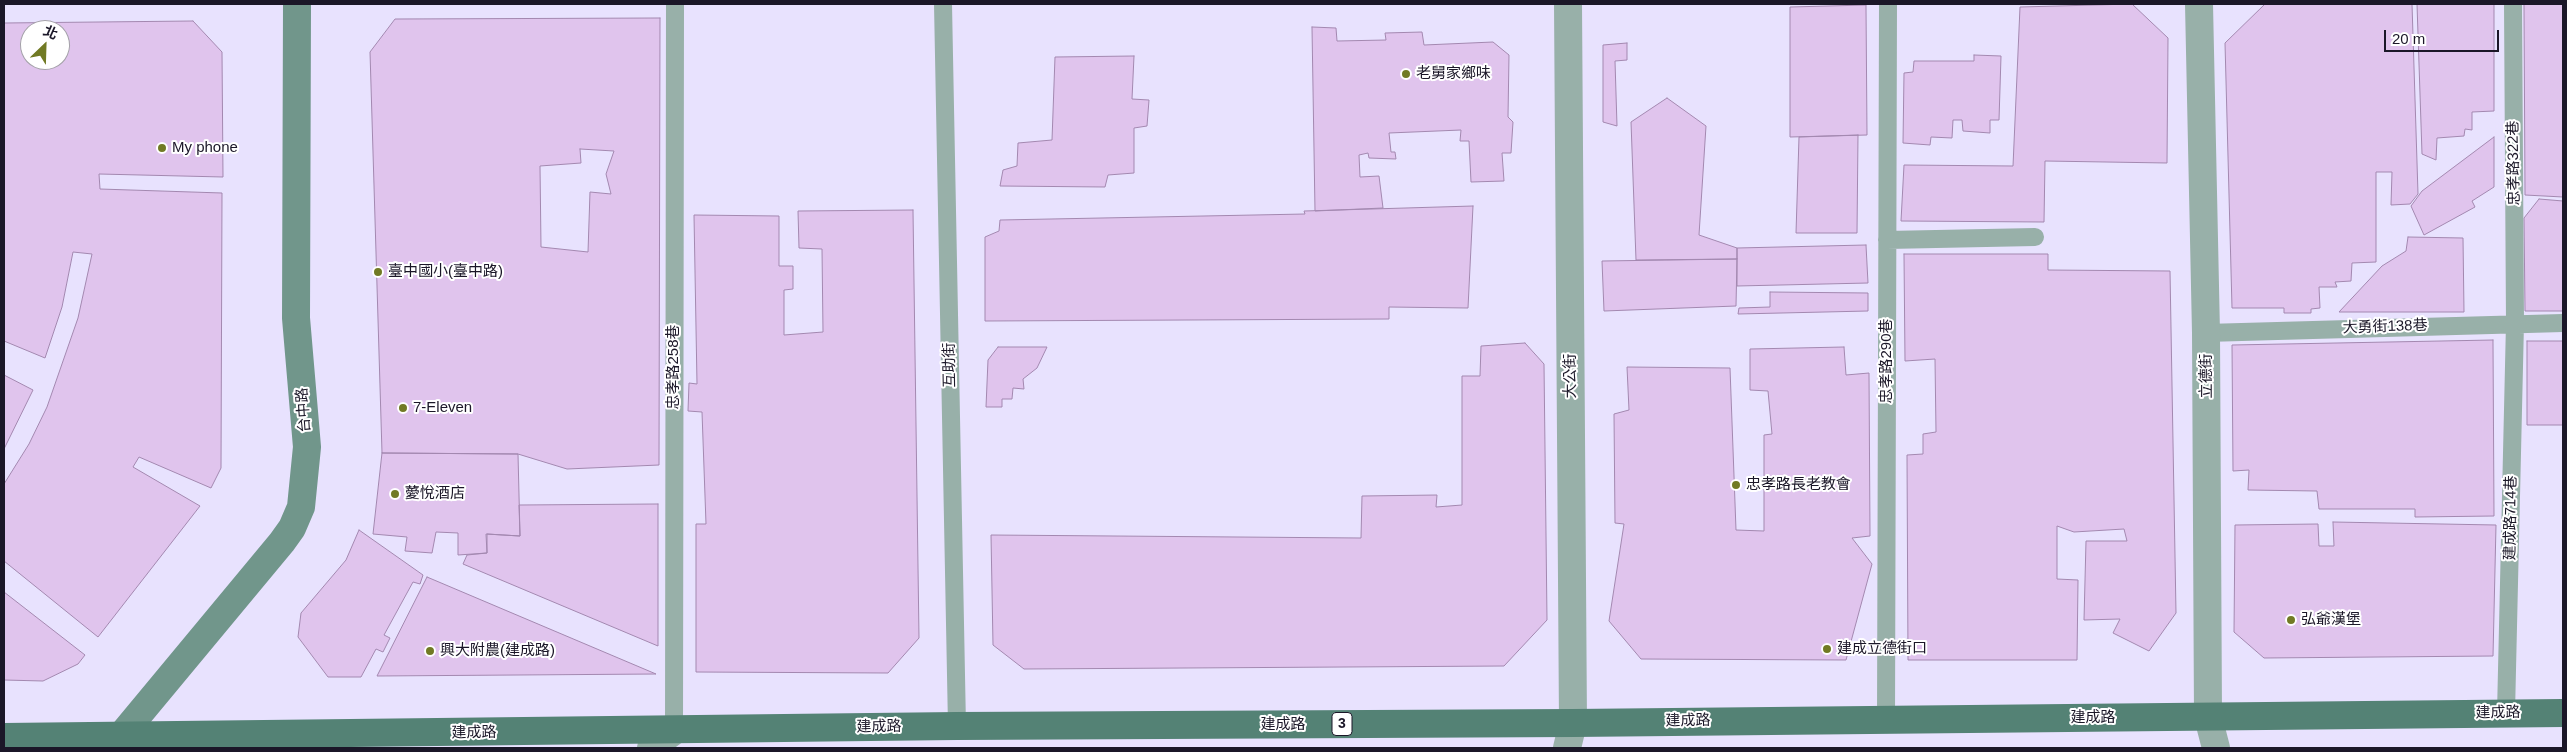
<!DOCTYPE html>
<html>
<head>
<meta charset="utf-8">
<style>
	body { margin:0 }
	#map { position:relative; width:2567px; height:752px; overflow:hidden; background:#e8e2fe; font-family:Arial,"Noto Sans TC",sans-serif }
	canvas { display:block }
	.frame { position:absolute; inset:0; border:5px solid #1b1728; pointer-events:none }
	.north { position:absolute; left:20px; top:20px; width:50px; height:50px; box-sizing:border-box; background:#fff; border:1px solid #a4a2a9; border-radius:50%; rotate:24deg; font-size:14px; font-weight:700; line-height:20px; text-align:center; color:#1b1728 }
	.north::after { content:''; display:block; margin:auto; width:18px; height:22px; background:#717a24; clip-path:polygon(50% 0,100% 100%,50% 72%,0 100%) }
	.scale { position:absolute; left:2384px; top:30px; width:115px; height:22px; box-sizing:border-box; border:2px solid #1b1728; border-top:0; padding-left:6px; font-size:15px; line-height:18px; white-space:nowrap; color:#1b1728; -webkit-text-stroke:4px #fff; paint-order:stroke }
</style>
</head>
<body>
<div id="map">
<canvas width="2567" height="752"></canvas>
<div class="frame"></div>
<div class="north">北</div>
<div class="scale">20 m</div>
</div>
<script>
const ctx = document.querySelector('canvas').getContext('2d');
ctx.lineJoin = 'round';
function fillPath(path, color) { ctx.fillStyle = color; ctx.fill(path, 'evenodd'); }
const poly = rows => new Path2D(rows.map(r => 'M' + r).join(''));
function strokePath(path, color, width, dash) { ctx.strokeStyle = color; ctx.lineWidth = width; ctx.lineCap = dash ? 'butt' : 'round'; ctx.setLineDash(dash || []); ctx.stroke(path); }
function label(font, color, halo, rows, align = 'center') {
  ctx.font = font + ' Arial,"Noto Sans TC",sans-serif'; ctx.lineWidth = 4; ctx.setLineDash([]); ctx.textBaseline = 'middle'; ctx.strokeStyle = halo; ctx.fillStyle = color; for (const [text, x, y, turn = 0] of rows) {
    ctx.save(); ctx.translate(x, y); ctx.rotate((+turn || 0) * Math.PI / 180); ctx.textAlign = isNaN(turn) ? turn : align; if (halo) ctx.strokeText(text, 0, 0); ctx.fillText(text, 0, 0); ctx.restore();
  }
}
const building = poly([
	[2132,4,2168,38,2167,163,2045,161,2044,222,1901,221,1904,165,2013,166,2020,7,2132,4],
	[2265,4,2412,4,2418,194,2410,204,2391,205,2392,172,2376,172,2376,262,2352,263,2351,281,2335,282,2337,287,2319,287,2320,308,2311,309,2311,313,2284,313,2284,308,2232,308,2225,43,2265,4],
	[2417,4,2494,4,2494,111,2472,112,2472,130,2465,129,2464,136,2437,138,2436,160,2422,154,2417,4],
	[2524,4,2563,4,2563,197,2525,195,2524,4],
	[1866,5,1867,135,1790,137,1790,7,1866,5],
	[660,18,659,465,567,469,518,454,382,453,370,52,395,19,660,18],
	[580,149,614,151,606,174,611,194,590,192,588,252,541,247,540,166,581,163,580,149],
	[193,21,222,52,223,177,99,174,100,189,222,193,221,468,211,488,139,457,133,467,200,506,98,637,4,561,4,484,29,444,47,407,78,318,92,254,73,252,62,307,45,358,4,341,4,23,193,21],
	[30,30,60,30,60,60,30,60,30,30],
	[1312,27,1336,28,1337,41,1386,40,1385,33,1422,32,1424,45,1493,42,1509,55,1508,117,1513,122,1511,153,1502,153,1504,181,1471,182,1469,141,1460,141,1461,130,1389,133,1391,152,1395,152,1396,159,1369,158,1368,153,1359,155,1360,177,1379,176,1383,208,1315,211,1312,27],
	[1627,43,1627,60,1615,61,1617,126,1603,122,1603,45,1627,43],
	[1974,55,2001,56,1999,120,1990,120,1990,133,1963,131,1962,120,1953,120,1952,138,1931,137,1930,145,1903,143,1904,73,1913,72,1914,61,1974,61,1974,55],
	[1134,56,1132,99,1149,100,1147,126,1134,128,1134,173,1108,175,1105,187,1000,186,1003,170,1017,166,1018,143,1052,140,1055,57,1134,56],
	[1667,98,1706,126,1699,235,1737,248,1737,259,1636,260,1631,122,1667,98],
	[1858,135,1857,233,1796,233,1799,137,1858,135],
	[2494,137,2494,187,2472,201,2475,207,2424,235,2411,206,2422,191,2494,137],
	[2539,199,2563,201,2563,311,2525,311,2524,218,2539,199],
	[1473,206,1468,308,1389,307,1389,319,985,321,985,237,999,231,1000,220,1305,214,1304,211,1473,206],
	[913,210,919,638,888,673,696,672,696,524,706,524,702,412,688,411,689,383,697,384,694,215,779,216,779,266,793,266,793,289,784,290,784,335,823,332,822,249,799,248,798,211,913,210],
	[2408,237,2463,238,2464,312,2339,312,2382,266,2406,251,2408,237],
	[1866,245,1868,283,1737,286,1737,248,1866,245],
	[1904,254,2048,254,2048,270,2170,271,2176,613,2149,651,2113,633,2120,619,2084,620,2086,541,2127,541,2124,529,2074,532,2057,526,2057,579,2078,580,2077,660,1908,660,1907,455,1923,454,1923,434,1936,432,1935,359,1905,361,1904,254],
	[1737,259,1736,306,1604,311,1602,261,1737,259],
	[1770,292,1868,293,1868,311,1738,314,1739,308,1770,307,1770,292],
	[2493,340,2494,516,2415,517,2415,509,2319,509,2317,491,2248,490,2249,470,2233,471,2232,345,2493,340],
	[2527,341,2563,341,2563,425,2527,425,2527,341],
	[1525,343,1544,364,1547,620,1504,666,1024,669,993,645,991,535,1361,538,1362,496,1437,495,1436,507,1462,505,1462,376,1480,376,1481,346,1525,343],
	[998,347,1047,347,1037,368,1023,379,1024,389,1013,388,1012,399,1002,399,1002,407,986,407,988,360,998,347],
	[1844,347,1846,375,1869,373,1870,536,1852,538,1872,564,1846,660,1641,659,1609,621,1624,524,1615,523,1614,414,1629,410,1627,367,1730,368,1736,530,1764,531,1764,435,1772,434,1768,391,1750,390,1750,349,1844,347],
	[4,375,33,390,4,449,4,375],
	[382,453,518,454,520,536,486,534,487,553,458,555,458,533,436,532,432,553,405,551,407,537,373,534,382,453],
	[658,504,658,646,463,564,467,555,487,553,487,534,520,536,519,505,658,504],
	[2333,522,2496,525,2493,656,2264,658,2234,632,2235,525,2318,524,2319,546,2334,546,2333,522],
	[359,530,423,575,420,584,413,582,384,635,390,638,383,652,376,649,361,677,328,677,298,637,301,613,346,560,359,530],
	[427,577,656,674,377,676,427,577],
	[4,592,85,655,78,664,43,681,4,680,4,592]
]);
fillPath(building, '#e0c4ed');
strokePath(building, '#a388b0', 1);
strokePath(poly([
	[943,4,957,726],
	[1887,240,2035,237],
	[2206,333,2563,323],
	[2506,713,2515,323,2513,4],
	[1886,719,1888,4],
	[674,731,675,4]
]), '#98b0a9', 18);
strokePath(poly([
	[2199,4,2206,333,2208,717,2216,748],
	[651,748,674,731],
	[1567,748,1573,723,1568,4]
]), '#98b0a9', 28);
strokePath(poly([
	[111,748,282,542,292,528,301,507,307,447,296,318,297,4]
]), '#71968b', 28);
strokePath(poly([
	[4,737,957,726,1573,723,2563,713]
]), '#548275', 28);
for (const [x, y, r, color] of [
	[1406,74,5,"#717a24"],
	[162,148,5,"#717a24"],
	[378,272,5,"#717a24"],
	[403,408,5,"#717a24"],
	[1736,485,5,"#717a24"],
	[395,494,5,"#717a24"],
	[2291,620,5,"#717a24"],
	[1827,649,5,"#717a24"],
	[430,651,5,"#717a24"]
]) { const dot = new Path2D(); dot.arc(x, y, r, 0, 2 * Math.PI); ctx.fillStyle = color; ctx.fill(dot); strokePath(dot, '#fff', 2); }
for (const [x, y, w] of [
	[1342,724,20]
]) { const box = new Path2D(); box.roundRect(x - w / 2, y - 11.5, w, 23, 4); ctx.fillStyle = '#fff'; ctx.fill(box); strokePath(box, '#1b1728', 1); }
label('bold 14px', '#1b1728', null, [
	["3",1342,724]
]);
label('15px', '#1b1728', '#fff', [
	["老舅家鄉味",1416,74],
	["My phone",172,148],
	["臺中國小(臺中路)",388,272],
	["7-Eleven",413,408],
	["忠孝路長老教會",1746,485],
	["薆悅酒店",405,494],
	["弘爺漢堡",2301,620],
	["建成立德街口",1837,649],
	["興大附農(建成路)",440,651]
], 'left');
label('15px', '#1b1728', '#fff', [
	["忠孝路322巷",2514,163,-91],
	["大勇街138巷",2385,327,-2],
	["忠孝路290巷",1887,361,-90],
	["互助街",950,365,-91],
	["忠孝路258巷",674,367,-90],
	["大公街",1571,376,-90],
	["立德街",2207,376,-90],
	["台中路",304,410,-94],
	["建成路714巷",2511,518,-89],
	["建成路",2498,713,-1],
	["建成路",2093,718],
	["建成路",1688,721,-1],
	["建成路",1283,725],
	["建成路",879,727,-1],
	["建成路",474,733,-1]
]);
</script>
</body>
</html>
